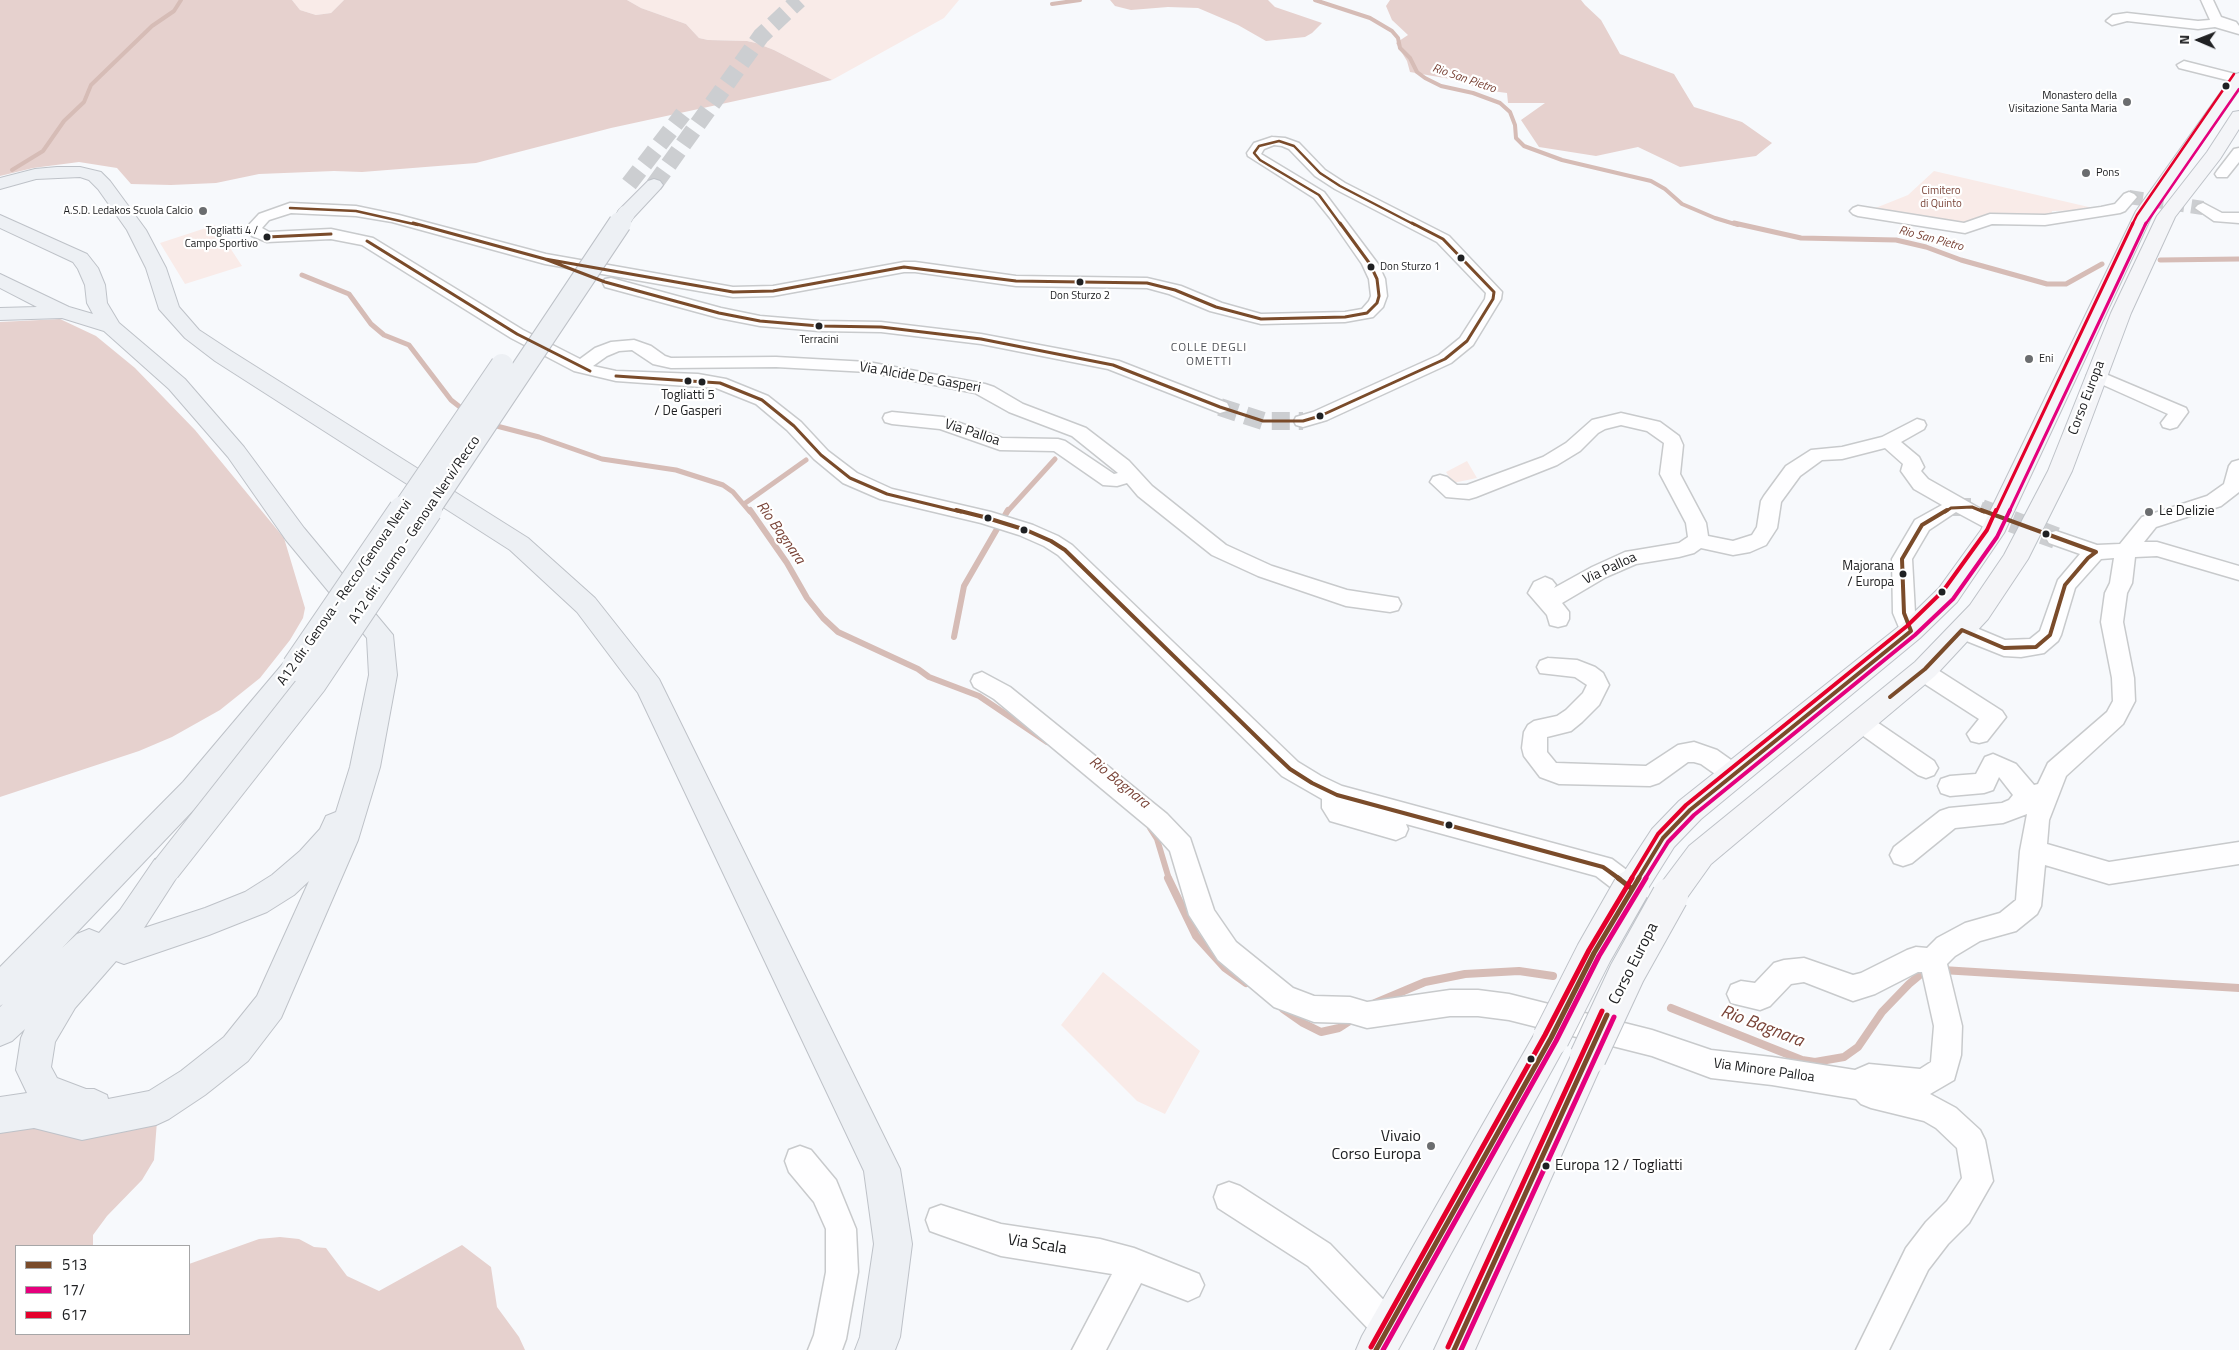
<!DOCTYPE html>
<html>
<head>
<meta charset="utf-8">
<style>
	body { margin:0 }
	#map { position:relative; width:2239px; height:1350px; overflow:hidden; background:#f7f9fc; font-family:"Titillium Web",sans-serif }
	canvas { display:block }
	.legend { position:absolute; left:15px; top:1245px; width:175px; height:90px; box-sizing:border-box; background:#fff; border:1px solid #a6a6a7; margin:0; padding:6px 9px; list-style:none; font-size:15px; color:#202123 }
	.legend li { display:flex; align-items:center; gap:10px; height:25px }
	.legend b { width:25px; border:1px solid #a6a6a7 }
	.north { position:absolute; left:2174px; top:15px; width:50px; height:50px; -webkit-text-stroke:4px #fff; paint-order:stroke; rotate:271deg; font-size:14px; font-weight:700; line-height:20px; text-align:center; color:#202123 }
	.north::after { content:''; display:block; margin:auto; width:18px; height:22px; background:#202123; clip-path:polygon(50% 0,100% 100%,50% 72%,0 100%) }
</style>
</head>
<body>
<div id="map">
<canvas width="2239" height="1350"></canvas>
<ul class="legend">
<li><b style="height:6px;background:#7a4b2a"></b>513</li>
<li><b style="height:6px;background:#e5007d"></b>17/</li>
<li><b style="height:6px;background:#e4002b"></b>617</li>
</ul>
<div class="north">N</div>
</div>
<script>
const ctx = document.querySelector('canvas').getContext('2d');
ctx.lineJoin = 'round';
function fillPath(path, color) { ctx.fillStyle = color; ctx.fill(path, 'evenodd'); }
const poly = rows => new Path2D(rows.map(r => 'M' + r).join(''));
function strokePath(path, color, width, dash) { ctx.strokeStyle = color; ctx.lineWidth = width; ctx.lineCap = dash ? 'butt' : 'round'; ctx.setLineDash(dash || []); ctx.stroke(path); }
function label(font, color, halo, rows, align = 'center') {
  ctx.font = font + ' "Titillium Web",sans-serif'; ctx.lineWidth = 4.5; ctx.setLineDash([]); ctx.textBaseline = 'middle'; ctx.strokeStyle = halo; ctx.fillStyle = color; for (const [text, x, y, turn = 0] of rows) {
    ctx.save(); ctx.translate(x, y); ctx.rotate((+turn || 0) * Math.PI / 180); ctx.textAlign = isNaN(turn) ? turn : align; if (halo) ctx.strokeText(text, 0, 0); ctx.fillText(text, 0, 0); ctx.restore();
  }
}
fillPath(poly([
	[292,0,344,0,331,13,316,15,300,10],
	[627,0,959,0,944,18,832,80,774,50,756,43,747,41,708,40,699,38,686,24,641,8],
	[1934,171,2093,208,2087,210,2052,211,2051,217,1967,224,1873,209,1908,195],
	[215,225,242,266,185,284,160,243],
	[1467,461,1477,478,1453,483,1446,472],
	[1103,972,1200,1051,1165,1114,1137,1101,1061,1025]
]), '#f9ebe8');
fillPath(poly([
	[0,0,292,0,300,10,316,15,331,13,344,0,627,0,641,8,686,24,699,38,708,40,747,41,756,43,774,50,832,80,611,128,476,163,362,172,334,171,259,174,216,183,171,185,131,184,117,168,79,162,33,168,0,176],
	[1110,0,1268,0,1275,7,1322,23,1312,33,1305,37,1266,41,1238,25,1198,8,1168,7,1131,10,1115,6],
	[1390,0,1581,0,1585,5,1601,20,1620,54,1674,74,1694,107,1742,122,1772,143,1756,156,1680,167,1638,147,1596,156,1539,147,1521,120,1545,103,1508,103,1507,93,1484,90,1456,80,1410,72,1407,61,1396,43,1408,35,1392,20,1386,6],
	[60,319,96,336,135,368,195,430,284,538,305,608,303,618,290,640,260,678,220,710,172,737,139,751,0,797,0,322],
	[157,1121,154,1160,142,1180,107,1216,93,1235,93,1246,16,1246,16,1334,189,1334,189,1264,259,1239,280,1237,299,1239,314,1247,326,1248,347,1276,379,1291,462,1245,491,1267,497,1307,519,1337,525,1350,0,1350,0,1127]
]), '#e6d1ce');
strokePath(poly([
	[1315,0,1370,18,1392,31,1398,38,1400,48,1410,58,1417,72,1425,78,1441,86,1473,93,1500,103,1510,112,1515,125,1516,138,1524,146,1562,160,1651,181,1665,189,1682,204,1715,218,1738,225],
	[1052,4,1080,0],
	[12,170,43,151,64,121,84,102,91,85,152,26,174,11,181,0]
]), '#d6bcb6', 4);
strokePath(poly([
	[1734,223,1801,238,1896,240,1926,247,1961,260,2047,284,2066,284,2102,264],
	[2160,260,2239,259],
	[302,275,349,294,371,324,384,335,409,345,451,400,465,411],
	[489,424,539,437,602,459,676,470,723,485,733,492,750,512],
	[744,504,806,460],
	[1007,512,1055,459]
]), '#d6bcb6', 5);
strokePath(poly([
	[750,510,787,563,807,598,823,618,838,632,918,669,929,677,979,696,1047,742],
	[954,637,964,586,1008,510],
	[1150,828,1157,839,1169,879]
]), '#d6bcb6', 6);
strokePath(poly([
	[1168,878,1196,936,1225,968,1246,983],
	[1942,970,2239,988],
	[1375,1003,1425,982,1465,974,1519,971,1553,976],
	[1671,1008,1802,1060,1815,1062,1844,1057,1858,1047,1882,1012,1909,984,1927,969],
	[1283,1009,1303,1023,1321,1032,1339,1028,1353,1019]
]), '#d6bcb6', 8);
strokePath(poly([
	[2129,197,2203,208]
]), '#ccced1', 14, [14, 7]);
strokePath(poly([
	[1220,407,1263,421,1303,421],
	[1953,507,1972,507,1984,512]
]), '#ccced1', 18, [18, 9]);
strokePath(poly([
	[1981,510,2056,538]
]), '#ccced1', 22, [22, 11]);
strokePath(poly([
	[629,184,683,114],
	[654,185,761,36,799,0]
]), '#ccced1', 17, [17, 8]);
const minor = poly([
	[2201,0,2213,0,2221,17,2236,22,2239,26,2239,34,2215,27,2198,29,2127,21,2112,25,2106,21,2113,15,2127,13,2198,21,2210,20,2201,0],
	[2184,61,2239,75,2239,83,2179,68,2177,65,2184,61],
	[1272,137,1285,138,1299,143,1325,170,1345,183,1449,236,1502,292,1501,299,1473,345,1451,363,1327,420,1303,427,1296,425,1294,421,1296,417,1313,412,1439,355,1460,338,1485,299,1486,293,1437,242,1335,189,1315,176,1289,149,1282,146,1274,145,1264,149,1261,154,1324,192,1378,264,1385,279,1387,296,1383,307,1373,317,1345,322,1261,324,1210,311,1169,294,1147,288,1016,286,915,272,904,272,773,296,733,297,545,264,392,222,356,216,291,213,269,220,262,228,269,232,331,229,373,238,523,330,580,359,595,348,611,342,634,340,651,346,665,356,671,358,776,357,868,362,985,384,994,387,1023,404,1086,428,1129,461,1152,486,1226,545,1272,566,1347,590,1398,598,1401,604,1398,610,1390,612,1346,606,1258,576,1212,555,1138,496,1127,483,1117,486,1103,485,1054,451,1000,450,940,429,892,424,885,422,883,418,885,414,892,412,943,417,1002,438,1058,439,1065,441,1114,474,1118,473,1072,436,1009,412,975,393,868,372,776,367,671,368,653,364,632,350,619,351,607,356,593,366,616,371,698,374,726,379,768,396,801,422,828,451,857,473,892,489,991,512,1033,525,1058,536,1072,545,1298,762,1321,776,1342,786,1612,859,1640,880,1644,888,1640,896,1631,899,1622,896,1596,876,1406,824,1408,829,1405,836,1396,840,1330,821,1322,808,1322,799,1282,776,1058,555,1044,546,1019,535,981,523,880,499,843,483,814,459,787,430,756,404,716,388,616,381,574,371,511,338,362,245,331,239,267,242,252,236,246,228,259,214,290,203,356,206,399,215,546,254,733,287,773,286,904,262,915,262,1016,276,1147,278,1181,286,1222,303,1261,314,1345,312,1362,309,1369,301,1371,296,1369,279,1362,264,1330,218,1314,198,1248,156,1247,153,1254,143,1272,137],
	[2239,148,2239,162,2227,177,2217,177,2215,174,2217,171,2234,149,2239,148],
	[2129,192,2134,194,2137,197,2125,211,2120,213,2045,225,1992,224,1965,233,1858,216,1853,214,1850,211,1853,208,1858,206,1964,223,1990,214,2045,215,2101,207,2115,204,2124,194,2129,192],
	[2203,203,2222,213,2239,213,2239,223,2214,221,2195,208,2198,205,2203,203],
	[611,278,721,308,760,316,819,321,881,322,981,334,1071,351,1119,361,1227,403,1229,407,1227,411,1220,413,1108,369,981,344,881,332,819,331,760,326,719,318,605,287,603,283,605,279,611,278],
	[2096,370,2186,408,2188,412,2177,427,2170,429,2163,427,2161,423,2168,414,2090,379,2087,375,2090,371,2096,370],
	[1621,413,1660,422,1679,436,1683,445,1680,474,1706,523,1708,536,1733,541,1752,535,1757,527,1761,501,1764,496,1786,466,1811,450,1842,447,1882,437,1917,419,1924,421,1926,425,1924,429,1901,442,1919,457,1924,467,1921,471,1928,479,2002,521,2005,526,2002,531,1995,533,1956,512,1929,530,1912,559,1915,613,1922,631,1919,637,1911,639,1903,637,1893,613,1892,559,1915,520,1942,505,1914,489,1901,471,1903,464,1885,448,1842,459,1822,460,1800,476,1781,502,1777,528,1766,545,1750,552,1733,555,1701,548,1694,553,1679,557,1636,564,1606,577,1562,603,1569,612,1569,619,1566,625,1558,627,1550,625,1547,615,1528,593,1534,582,1545,577,1552,580,1556,585,1554,588,1592,567,1625,552,1679,543,1688,537,1686,523,1660,474,1664,443,1647,431,1621,425,1605,429,1598,433,1580,451,1557,465,1476,497,1469,499,1446,497,1430,482,1433,477,1440,475,1447,477,1457,485,1467,485,1543,457,1566,443,1592,420,1621,413],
	[2239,460,2239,492,2221,506,2156,527,2144,542,2157,542,2239,566,2239,580,2157,556,2135,557,2132,583,2127,593,2123,622,2134,678,2135,701,2123,724,2066,776,2049,820,2047,844,2109,862,2239,842,2239,864,2109,884,2045,865,2041,906,2037,914,2016,931,1980,941,1955,956,1947,964,1962,1026,1961,1055,1954,1080,1930,1094,1956,1108,1980,1130,1985,1140,1993,1181,1969,1223,1948,1244,1928,1270,1889,1350,1856,1350,1906,1248,1926,1222,1947,1201,1962,1178,1957,1148,1936,1128,1924,1121,1871,1108,1861,1104,1856,1099,1772,1085,1711,1078,1652,1056,1509,1020,1478,1016,1450,1016,1367,1028,1350,1023,1314,1022,1274,1007,1218,960,1189,915,1170,851,1149,828,994,699,974,687,971,681,974,675,982,672,1010,687,1167,814,1190,838,1214,910,1236,942,1293,988,1314,996,1350,997,1367,1002,1450,990,1478,990,1509,994,1652,1030,1711,1050,1772,1057,1855,1070,1869,1064,1920,1069,1931,1062,1934,1026,1922,972,1918,972,1875,994,1853,1001,1804,982,1791,984,1770,1006,1760,1010,1731,1003,1727,994,1731,985,1741,981,1755,983,1774,963,1784,960,1804,958,1853,975,1861,973,1907,950,1916,947,1927,948,1937,938,1965,923,2000,913,2016,900,2020,851,2027,814,2003,823,1955,828,1912,863,1903,866,1894,863,1890,855,1894,847,1940,811,1949,808,2002,803,2009,800,2013,795,1999,777,1993,790,1984,793,1950,796,1941,793,1938,786,1941,779,1950,776,1976,774,1985,757,1993,754,2016,764,2034,785,2038,784,2048,763,2107,712,2113,701,2112,678,2101,622,2105,593,2110,583,2114,558,2101,559,2075,588,2061,635,2058,641,2044,653,2021,657,2004,656,1954,636,1951,630,1954,624,1962,622,2005,640,2030,639,2040,631,2058,580,2080,554,2049,543,2046,538,2049,533,2056,531,2097,545,2120,544,2142,517,2207,496,2224,484,2229,466,2232,462,2239,460],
	[1548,658,1577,660,1595,667,1603,673,1609,685,1599,705,1582,722,1571,731,1547,737,1547,752,1556,763,1646,766,1678,745,1694,742,1717,750,1741,767,1745,774,1741,781,1733,784,1725,781,1701,764,1694,762,1688,762,1659,783,1650,786,1559,784,1540,777,1524,756,1522,748,1524,732,1528,725,1534,721,1557,716,1566,710,1583,693,1587,685,1575,677,1540,673,1537,667,1540,661,1548,658],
	[1922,662,1930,665,2002,711,2006,717,1987,741,1979,743,1971,741,1967,734,1979,719,1914,677,1911,671,1914,665,1922,662],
	[1860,713,1868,716,1934,761,1938,768,1934,775,1926,778,1918,775,1852,728,1848,722,1852,716,1860,713],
	[800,1146,811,1150,836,1180,856,1229,858,1272,846,1339,842,1350,808,1350,814,1335,826,1272,826,1229,814,1202,789,1172,785,1161,789,1150,800,1146],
	[1229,1182,1240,1186,1330,1244,1400,1317,1405,1328,1400,1339,1389,1344,1378,1339,1308,1266,1218,1208,1214,1197,1218,1186,1229,1182],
	[941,1205,1001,1224,1100,1239,1134,1248,1199,1274,1204,1285,1199,1296,1188,1301,1141,1283,1106,1350,1072,1350,1112,1274,1001,1256,941,1235,930,1231,926,1220,930,1209,941,1205]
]);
const major = poly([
	[2239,73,2239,90,2154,211,2004,533,1957,602,1920,638,1701,819,1674,847,1642,898,1631,902,1620,898,1615,888,1620,878,1652,829,1679,801,1902,624,1939,588,1981,530,2136,211,2233,75,2239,73],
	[2239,111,2239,129,2220,159,2175,217,2131,313,2072,471,2028,559,1988,619,1935,676,1711,864,1681,906,1670,910,1659,906,1654,896,1659,886,1689,846,1915,662,1970,605,2004,555,2048,471,2111,313,2157,216,2207,152,2233,112,2239,111],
	[1551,1022,1563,1026,1568,1038,1563,1050,1398,1350,1356,1350,1362,1336,1539,1026,1551,1022],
	[1588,1040,1600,1045,1605,1057,1475,1350,1434,1350,1576,1045,1588,1040]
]);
const highway = poly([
	[57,167,80,167,101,172,110,181,146,230,166,268,179,307,199,330,231,351,528,538,595,598,659,679,900,1169,912,1244,900,1337,895,1350,855,1350,860,1337,874,1244,864,1171,638,693,577,612,510,550,215,361,185,338,159,309,146,268,127,230,98,189,89,180,80,177,36,179,0,189,0,178,35,169,57,167],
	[654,179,660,181,663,185,660,189,633,218,626,220,619,218,617,214,619,210,648,181,654,179],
	[0,215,87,254,98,268,105,285,107,303,119,323,185,379,244,447,304,528,393,635,397,675,380,767,358,840,281,1018,248,1061,205,1095,169,1119,156,1125,82,1140,34,1128,0,1133,0,1097,27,1093,16,1070,21,1038,25,1029,12,1041,0,1046,0,1007,3,1004,0,1006,0,967,183,782,286,660,296,657,306,660,310,667,306,674,203,800,62,948,77,934,89,929,99,933,120,910,155,859,166,856,177,859,182,869,144,928,205,908,245,892,272,875,300,851,320,829,326,816,336,812,350,767,369,675,367,638,286,540,228,457,169,389,104,331,62,318,0,320,0,308,37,307,0,288,0,274,69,307,93,314,87,303,85,285,78,269,73,262,0,228,0,215],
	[309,881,257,996,224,1037,181,1071,149,1091,108,1099,107,1095,94,1089,86,1089,57,1078,51,1067,55,1042,75,1008,116,961,124,964,209,935,267,912,294,895,309,881]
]);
strokePath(minor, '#c8cacc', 3);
strokePath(major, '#bec2c8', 2);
strokePath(highway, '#bec2c8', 2);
fillPath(minor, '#fefeff');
fillPath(major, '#f4f5f8');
fillPath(highway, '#edf0f4');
const majorBridge = poly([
	[1551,1038,1594,953,1631,888],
	[1588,1057,1627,973,1670,896]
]);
const highwayBridgeFar2 = poly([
	[619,225,626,214]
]);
const highwayBridgeFar1 = poly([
	[402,512,502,365],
	[427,512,620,223]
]);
const highwayBridge = poly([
	[296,667,403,510],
	[166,869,313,682,428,510]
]);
strokePath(majorBridge, '#bec2c8', 38, []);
strokePath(highwayBridgeFar2, '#bec2c8', 18, []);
strokePath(highwayBridgeFar1, '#bec2c8', 24, []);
strokePath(highwayBridge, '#bec2c8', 30, []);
strokePath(majorBridge, '#f4f5f8', 36);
strokePath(highwayBridgeFar2, '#edf0f4', 17);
strokePath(highwayBridgeFar1, '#edf0f4', 22);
strokePath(highwayBridge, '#edf0f4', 28);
strokePath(poly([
	[290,208,356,211],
	[290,208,356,211],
	[356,211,418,225],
	[1341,225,1319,195,1260,160,1254,153,1259,146,1279,141,1294,146,1320,173,1340,186,1415,225]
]), '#7a4b2a', 2.5);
strokePath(poly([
	[413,223,545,259],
	[1340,223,1370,264,1377,279,1379,296,1377,303,1367,313,1345,317,1261,319,1216,307,1175,290,1147,283,1016,281,904,267,773,291,733,292,545,259,605,282,719,313,760,321,819,326,881,327,981,339,1113,365,1220,407,1263,421,1303,421,1320,416,1445,359,1467,341,1493,299,1494,292,1443,239,1412,223],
	[267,237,331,234],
	[267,237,331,234],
	[367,241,517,334],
	[517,334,590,371],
	[517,334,590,371],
	[616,376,720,383],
	[720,383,762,400],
	[720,383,762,400],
	[762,400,794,426],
	[762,400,794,426],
	[794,426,821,455,850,478],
	[850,478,887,494],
	[850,478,887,494],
	[887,494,961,512],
	[887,494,961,512],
	[1945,512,1951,508,1972,507,1984,512]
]), '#7a4b2a', 3);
strokePath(poly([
	[956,510,984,517],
	[956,510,984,517],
	[1981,510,2096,552],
	[984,517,1026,530],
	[984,517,1026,530],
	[1026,530,1051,541,1065,550,1273,753,1290,769,1312,783,1337,795,1603,867],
	[1890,697,1925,669,1962,630,2004,648,2036,647,2050,635,2065,585,2088,558,2096,552],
	[1619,879,1603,867,1620,879],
	[1638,879,1663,838,1690,810,1911,631,1904,613,1902,559,1922,525,1947,510]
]), '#7a4b2a', 4);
strokePath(poly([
	[1618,878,1631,888,1618,878],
	[1376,1350,1551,1038,1594,953,1639,878],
	[1454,1350,1607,1015]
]), '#7a4b2a', 5);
strokePath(poly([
	[2145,225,2239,89]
]), '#e5007d', 2.5);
strokePath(poly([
	[2009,512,2146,223]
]), '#e5007d', 3);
strokePath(poly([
	[1645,879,1668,842,1694,815,1915,635,1953,599,1997,537,2010,510]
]), '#e5007d', 4);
strokePath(poly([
	[1383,1350,1556,1041,1599,956,1646,878],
	[1461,1350,1614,1017]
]), '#e5007d', 5);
strokePath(poly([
	[2132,225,2137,215,2234,74]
]), '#e4002b', 2.5);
strokePath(poly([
	[1996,512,2133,223]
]), '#e4002b', 3);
strokePath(poly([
	[1631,879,1658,834,1686,805,1907,626,1943,591,1987,530,1996,510]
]), '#e4002b', 4);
strokePath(poly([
	[1371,1347,1545,1035,1589,950,1632,878],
	[1448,1347,1602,1011]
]), '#e4002b', 5);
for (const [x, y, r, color] of [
	[2226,86,4.5,"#202123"],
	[2127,102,5,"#6b6d6f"],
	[2086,173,5,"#6b6d6f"],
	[203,211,5,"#6b6d6f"],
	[267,237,4.5,"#202123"],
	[1461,258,4.5,"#202123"],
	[1371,267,4.5,"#202123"],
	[1080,282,4.5,"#202123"],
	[819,326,4.5,"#202123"],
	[2029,359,5,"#6b6d6f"],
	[688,381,4.5,"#202123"],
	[702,382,4.5,"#202123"],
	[1320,416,4.5,"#202123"],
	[2149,512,5,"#6b6d6f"],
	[988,518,4.5,"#202123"],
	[1024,530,4.5,"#202123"],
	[2046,534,4.5,"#202123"],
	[1903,574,4.5,"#202123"],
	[1942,592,4.5,"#202123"],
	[1449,825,4.5,"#202123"],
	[1531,1059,4.5,"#202123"],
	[1431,1146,5,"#6b6d6f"],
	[1546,1166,4.5,"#202123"]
]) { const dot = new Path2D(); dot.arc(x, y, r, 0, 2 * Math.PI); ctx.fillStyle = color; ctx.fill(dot); strokePath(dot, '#fff', 2); }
label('11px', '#202123', '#fff', [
	["Monastero della",2117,96],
	["Visitazione Santa Maria",2117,109],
	["Pons",2096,173,"left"],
	["A.S.D. Ledakos Scuola Calcio",193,211],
	["Eni",2039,359,"left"]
], 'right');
label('11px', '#7a4438', '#fff', [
	["Cimitero",1941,191],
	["di Quinto",1941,204]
]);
label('11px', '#202123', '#fff', [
	["Togliatti 4 /",258,231,"right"],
	["Campo Sportivo",258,244,"right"],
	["Don Sturzo 1",1380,267,"left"],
	["Don Sturzo 2",1080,296],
	["Terracini",819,340]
]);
label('italic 12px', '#794337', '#fff', [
	["Rio San Pietro",1464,79,19],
	["Rio San Pietro",1931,239,15]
]);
ctx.letterSpacing = '1px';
label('12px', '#515358', '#fff', [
	["COLLE DEGLI",1209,348],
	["OMETTI",1209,362]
]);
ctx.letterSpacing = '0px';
label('13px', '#202123', '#fff', [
	["Togliatti 5",688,396],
	["/ De Gasperi",688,412],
	["Majorana",1894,567,"right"],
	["/ Europa",1894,583,"right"]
]);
label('14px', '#202123', '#fff', [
	["Via Alcide De Gasperi",920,378,10],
	["Corso Europa",2087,398,-69],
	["Via Palloa",972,433,18],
	["A12 dir. Livorno - Genova Nervi/Recco",415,530,-56],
	["Via Palloa",1610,569,-25],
	["A12 dir. Genova - Recco/Genova Nervi",345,593,-55],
	["Via Minore Palloa",1764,1071,8]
]);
label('14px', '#202123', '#fff', [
	["Le Delizie",2159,512]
], 'left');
label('italic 15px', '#794337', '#fff', [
	["Rio Bagnara",780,533,55],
	["Rio Bagnara",1119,783,39]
]);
label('15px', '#202123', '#fff', [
	["Europa 12 / Togliatti",1555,1166]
], 'left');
label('16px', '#202123', '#fff', [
	["Corso Europa",1634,964,-63],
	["Via Scala",1037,1245,9]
]);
label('16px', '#202123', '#fff', [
	["Vivaio",1421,1137],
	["Corso Europa",1421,1155]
], 'right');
label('italic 18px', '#794337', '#fff', [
	["Rio Bagnara",1762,1027,21]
]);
</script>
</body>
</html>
